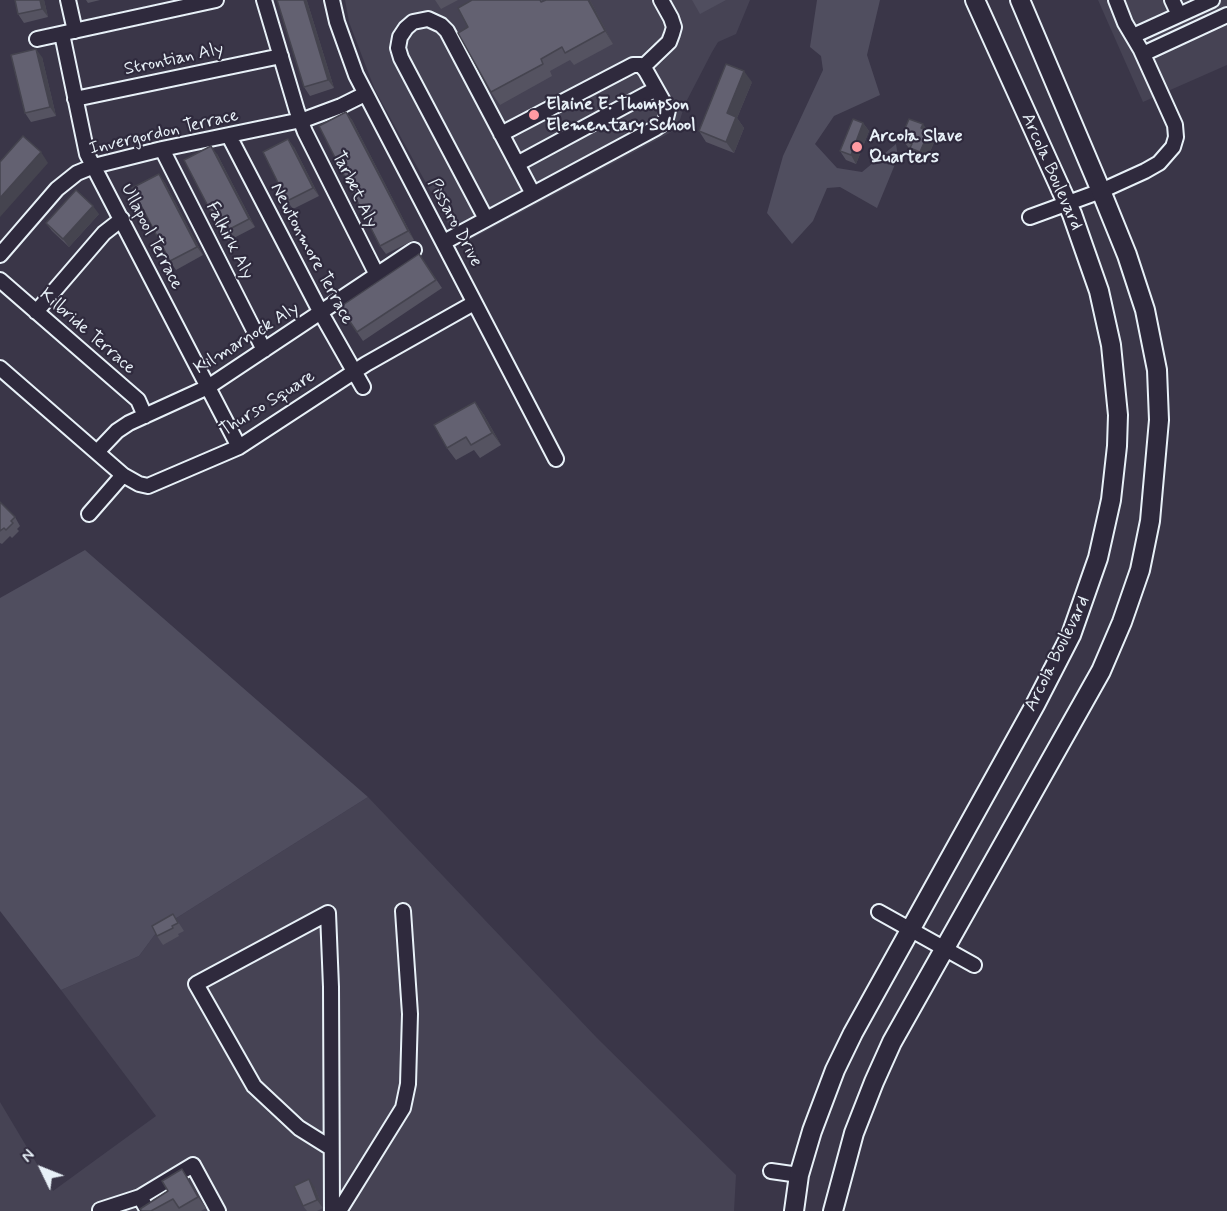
<!DOCTYPE html>
<html>
<head>
<meta charset="utf-8">
<style>
	body { margin:0 }
	#map { position:relative; width:1227px; height:1211px; overflow:hidden; background:#3a3648; font-family:Mynerve,sans-serif }
	canvas { display:block }
	.north { position:absolute; left:12px; top:1139px; width:60px; height:60px; -webkit-text-stroke:4px #2f2a3d; paint-order:stroke; rotate:313deg; font-size:16px; font-weight:700; line-height:24px; text-align:center; color:#e8f1f8 }
	.north::after { content:''; display:block; margin:auto; width:21px; height:27px; background:#e8f1f8; clip-path:polygon(50% 0,100% 100%,50% 72%,0 100%) }
</style>
</head>
<body>
<div id="map">
<canvas width="1227" height="1211"></canvas>
<div class="north">N</div>
</div>
<script>
const ctx = document.querySelector('canvas').getContext('2d');
ctx.lineJoin = 'round';
function fillPath(path, color) { ctx.fillStyle = color; ctx.fill(path, 'evenodd'); }
const poly = rows => new Path2D(rows.map(r => 'M' + r).join(''));
function strokePath(path, color, width, dash) { ctx.strokeStyle = color; ctx.lineWidth = width; ctx.lineCap = dash ? 'butt' : 'round'; ctx.setLineDash(dash || []); ctx.stroke(path); }
function label(font, color, halo, rows, align = 'center') {
  ctx.font = font + ' Mynerve,sans-serif'; ctx.lineWidth = 4.5; ctx.setLineDash([]); ctx.textBaseline = 'middle'; ctx.strokeStyle = halo; ctx.fillStyle = color; for (const [text, x, y, turn = 0] of rows) {
    ctx.save(); ctx.translate(x, y); ctx.rotate((+turn || 0) * Math.PI / 180); ctx.textAlign = isNaN(turn) ? turn : align; if (halo) ctx.strokeText(text, 0, 0); ctx.fillText(text, 0, 0); ctx.restore();
  }
}
fillPath(poly([
	[345,0,750,0,736,34,718,42,712,52,685,104,677,129,460,245,375,90,349,22],
	[1098,0,1227,0,1227,65,1143,102],
	[368,797,597,1038,736,1175,734,1211,0,1211,0,1102,53,1191,156,1116,61,990,139,956,159,929]
]), '#464354');
fillPath(poly([
	[692,0,726,0,700,14],
	[817,0,880,0,867,55,880,95,834,116,815,144,837,168,862,172,896,144,898,157,877,208,840,187,827,188,813,221,792,244,767,213,783,156,823,70,821,56,810,47],
	[85,550,368,797,159,929,139,956,61,990,0,911,0,598]
]), '#504e5f');
const minor = poly([
	[68,0,75,31],
	[264,0,297,111,305,132,377,275],
	[332,0,337,22,356,75,556,459],
	[1172,0,1179,15],
	[62,34,87,154,239,447],
	[1133,36,1212,0],
	[37,39,216,0],
	[1143,54,1227,15],
	[643,67,669,42,672,34,674,27,671,18,661,0],
	[75,99,281,56],
	[229,136,321,313,363,387],
	[162,149,264,350],
	[517,164,656,89],
	[1030,217,1101,191,1145,171,1159,163,1173,147,1176,137,1175,125,1141,50,1125,23,1116,0],
	[486,219,401,58,398,48,400,37,406,28,413,22,428,19,441,25,447,31,533,194],
	[444,242,656,128,665,122,668,110,646,71,641,65,633,65,501,134],
	[0,255,57,189,77,173,94,166,162,149,306,119,341,106,365,94],
	[0,280,138,400,145,416],
	[36,312,104,233,122,219],
	[0,368,123,475,139,484,148,486,239,447,366,364,474,303],
	[97,452,117,431,129,423,208,387,414,250],
	[89,514,123,475],
	[879,912,974,965],
	[331,1148,299,1128,254,1086,196,984,328,913,331,987,332,1211],
	[771,1171,799,1175],
	[100,1210,140,1197],
	[148,1211,140,1197,193,1165,218,1211],
	[339,1211,403,1108,408,1084,410,1014,403,911]
]);
const major = poly([
	[794,1211,799,1175,812,1131,835,1070,853,1033,1035,705,1071,635,1098,558,1111,500,1117,446,1118,415,1111,345,1099,291,1072,214,975,0],
	[833,1211,854,1133,874,1082,892,1042,1101,671,1122,622,1140,570,1150,521,1159,420,1157,370,1145,310,1127,255,1101,191,1020,0]
]);
strokePath(minor, '#e8f1f8', 18);
strokePath(major, '#e8f1f8', 22);
strokePath(minor, '#2f2a3d', 14);
strokePath(major, '#2f2a3d', 18);
fillPath(poly([
	[15,0,44,0,48,17,24,23,18,14],
	[86,0,100,0,88,3],
	[435,0,458,0,441,9],
	[542,0,543,2,590,0,613,44,574,65,570,60,550,71,552,76,500,105,491,92,468,27],
	[307,1,334,88,310,96,304,87],
	[42,57,56,116,31,122,25,113],
	[752,82,737,118,744,128,734,153,706,142,699,131],
	[346,112,352,120,414,240,386,254,380,246],
	[863,123,869,131,856,164,846,160,840,151],
	[927,130,929,131,935,140,926,161,916,157,901,138],
	[294,147,319,196,293,209,287,201],
	[217,154,255,227,228,241,222,233],
	[159,174,165,183,203,255,176,270,170,261],
	[99,214,69,247,52,231,46,223],
	[419,254,442,288,363,341,340,307],
	[475,402,484,415,501,445,480,458,474,450,456,460,447,448],
	[0,502,15,517,20,526,17,529,19,531,12,538,10,536,2,544,0,543],
	[173,914,184,931,178,934,179,936,163,945,157,936],
	[182,1169,189,1180,206,1208,201,1211,142,1211,168,1191],
	[315,1188,323,1208,317,1211,307,1211,303,1206]
]), '#555361');
fillPath(poly([
	[40,0,44,0,48,17,42,9],
	[304,0,307,0,307,1,334,88,328,80],
	[588,0,590,0,613,44,605,31],
	[36,49,42,57,56,116,50,107],
	[744,71,752,82,737,118,744,128,734,153,726,142,727,113],
	[346,112,352,120,414,240,408,231],
	[863,123,869,131,856,164,851,155],
	[923,124,935,140,926,161,920,152,921,128],
	[288,139,294,147,319,196,313,188],
	[211,146,217,154,255,227,249,219],
	[41,152,48,163,0,217,0,198],
	[159,174,165,183,203,255,197,247],
	[93,206,99,214,69,247,63,239],
	[475,402,484,415,501,445,492,433],
	[182,1169,189,1180,206,1208,198,1197],
	[309,1179,315,1188,323,1208,317,1200]
]), '#45444f');
const building = poly([
	[15,0,40,0,42,9,18,14,15,0],
	[277,0,304,0,328,80,304,87,277,0],
	[472,0,540,0,541,2,546,0,588,0,605,31,565,53,562,47,541,59,543,64,491,92,458,33,468,27,458,8,472,0],
	[36,49,50,107,25,113,11,55,36,49],
	[726,64,744,71,727,113,736,117,726,142,699,131,726,64],
	[346,112,408,231,380,246,319,126,346,112],
	[853,119,863,123,851,155,840,151,853,119],
	[909,119,923,124,921,128,929,131,920,152,910,148,912,144,901,138,909,119],
	[23,136,41,152,0,198,0,162,23,136],
	[288,139,313,188,287,201,263,152,288,139],
	[211,146,249,219,222,233,184,160,211,146],
	[159,174,197,247,170,261,132,188,159,174],
	[76,190,93,206,63,239,46,223,76,190],
	[419,254,436,280,357,332,340,307,419,254],
	[475,402,492,433,471,445,466,437,447,448,434,425,475,402],
	[0,502,15,517,11,521,13,523,6,530,4,528,0,531,0,502],
	[173,914,178,923,172,926,173,928,157,936,152,926,173,914],
	[182,1169,198,1197,179,1208,173,1199,151,1211,142,1211,140,1209,168,1191,162,1181,182,1169],
	[309,1179,317,1200,303,1206,294,1186,309,1179]
]);
fillPath(building, '#636171');
strokePath(building, '#45444f', 1.5);
for (const [x, y, r, color] of [
	[534,115,6,"#ff9aa2"],
	[857,147,6,"#ff9aa2"]
]) { const dot = new Path2D(); dot.arc(x, y, r, 0, 2 * Math.PI); ctx.fillStyle = color; ctx.fill(dot); strokePath(dot, '#2f2a3d', 2); }
label('18px', '#e8f1f8', '#2f2a3d', [
	["Strontian Aly",174,60,-12],
	["Invergordon Terrace",164,133,-13],
	["Arcola Boulevard",1051,172,66],
	["Tarbet Aly",354,190,64],
	["Pissaro Drive",454,223,62],
	["Ullapool Terrace",151,237,63],
	["Falkirk Aly",229,241,63],
	["Newtonmore Terrace",311,254,62],
	["Kilbride Terrace",87,332,41],
	["Kilmarnock Aly",247,339,-32],
	["Thurso Square",268,404,-32],
	["Arcola Boulevard",1058,654,-64]
]);
label('bold 18px', '#e8f1f8', '#2f2a3d', [
	["Elaine E. Thompson",546,105],
	["Elementary School",546,126],
	["Arcola Slave",869,137],
	["Quarters",869,158]
], 'left');
</script>
</body>
</html>
